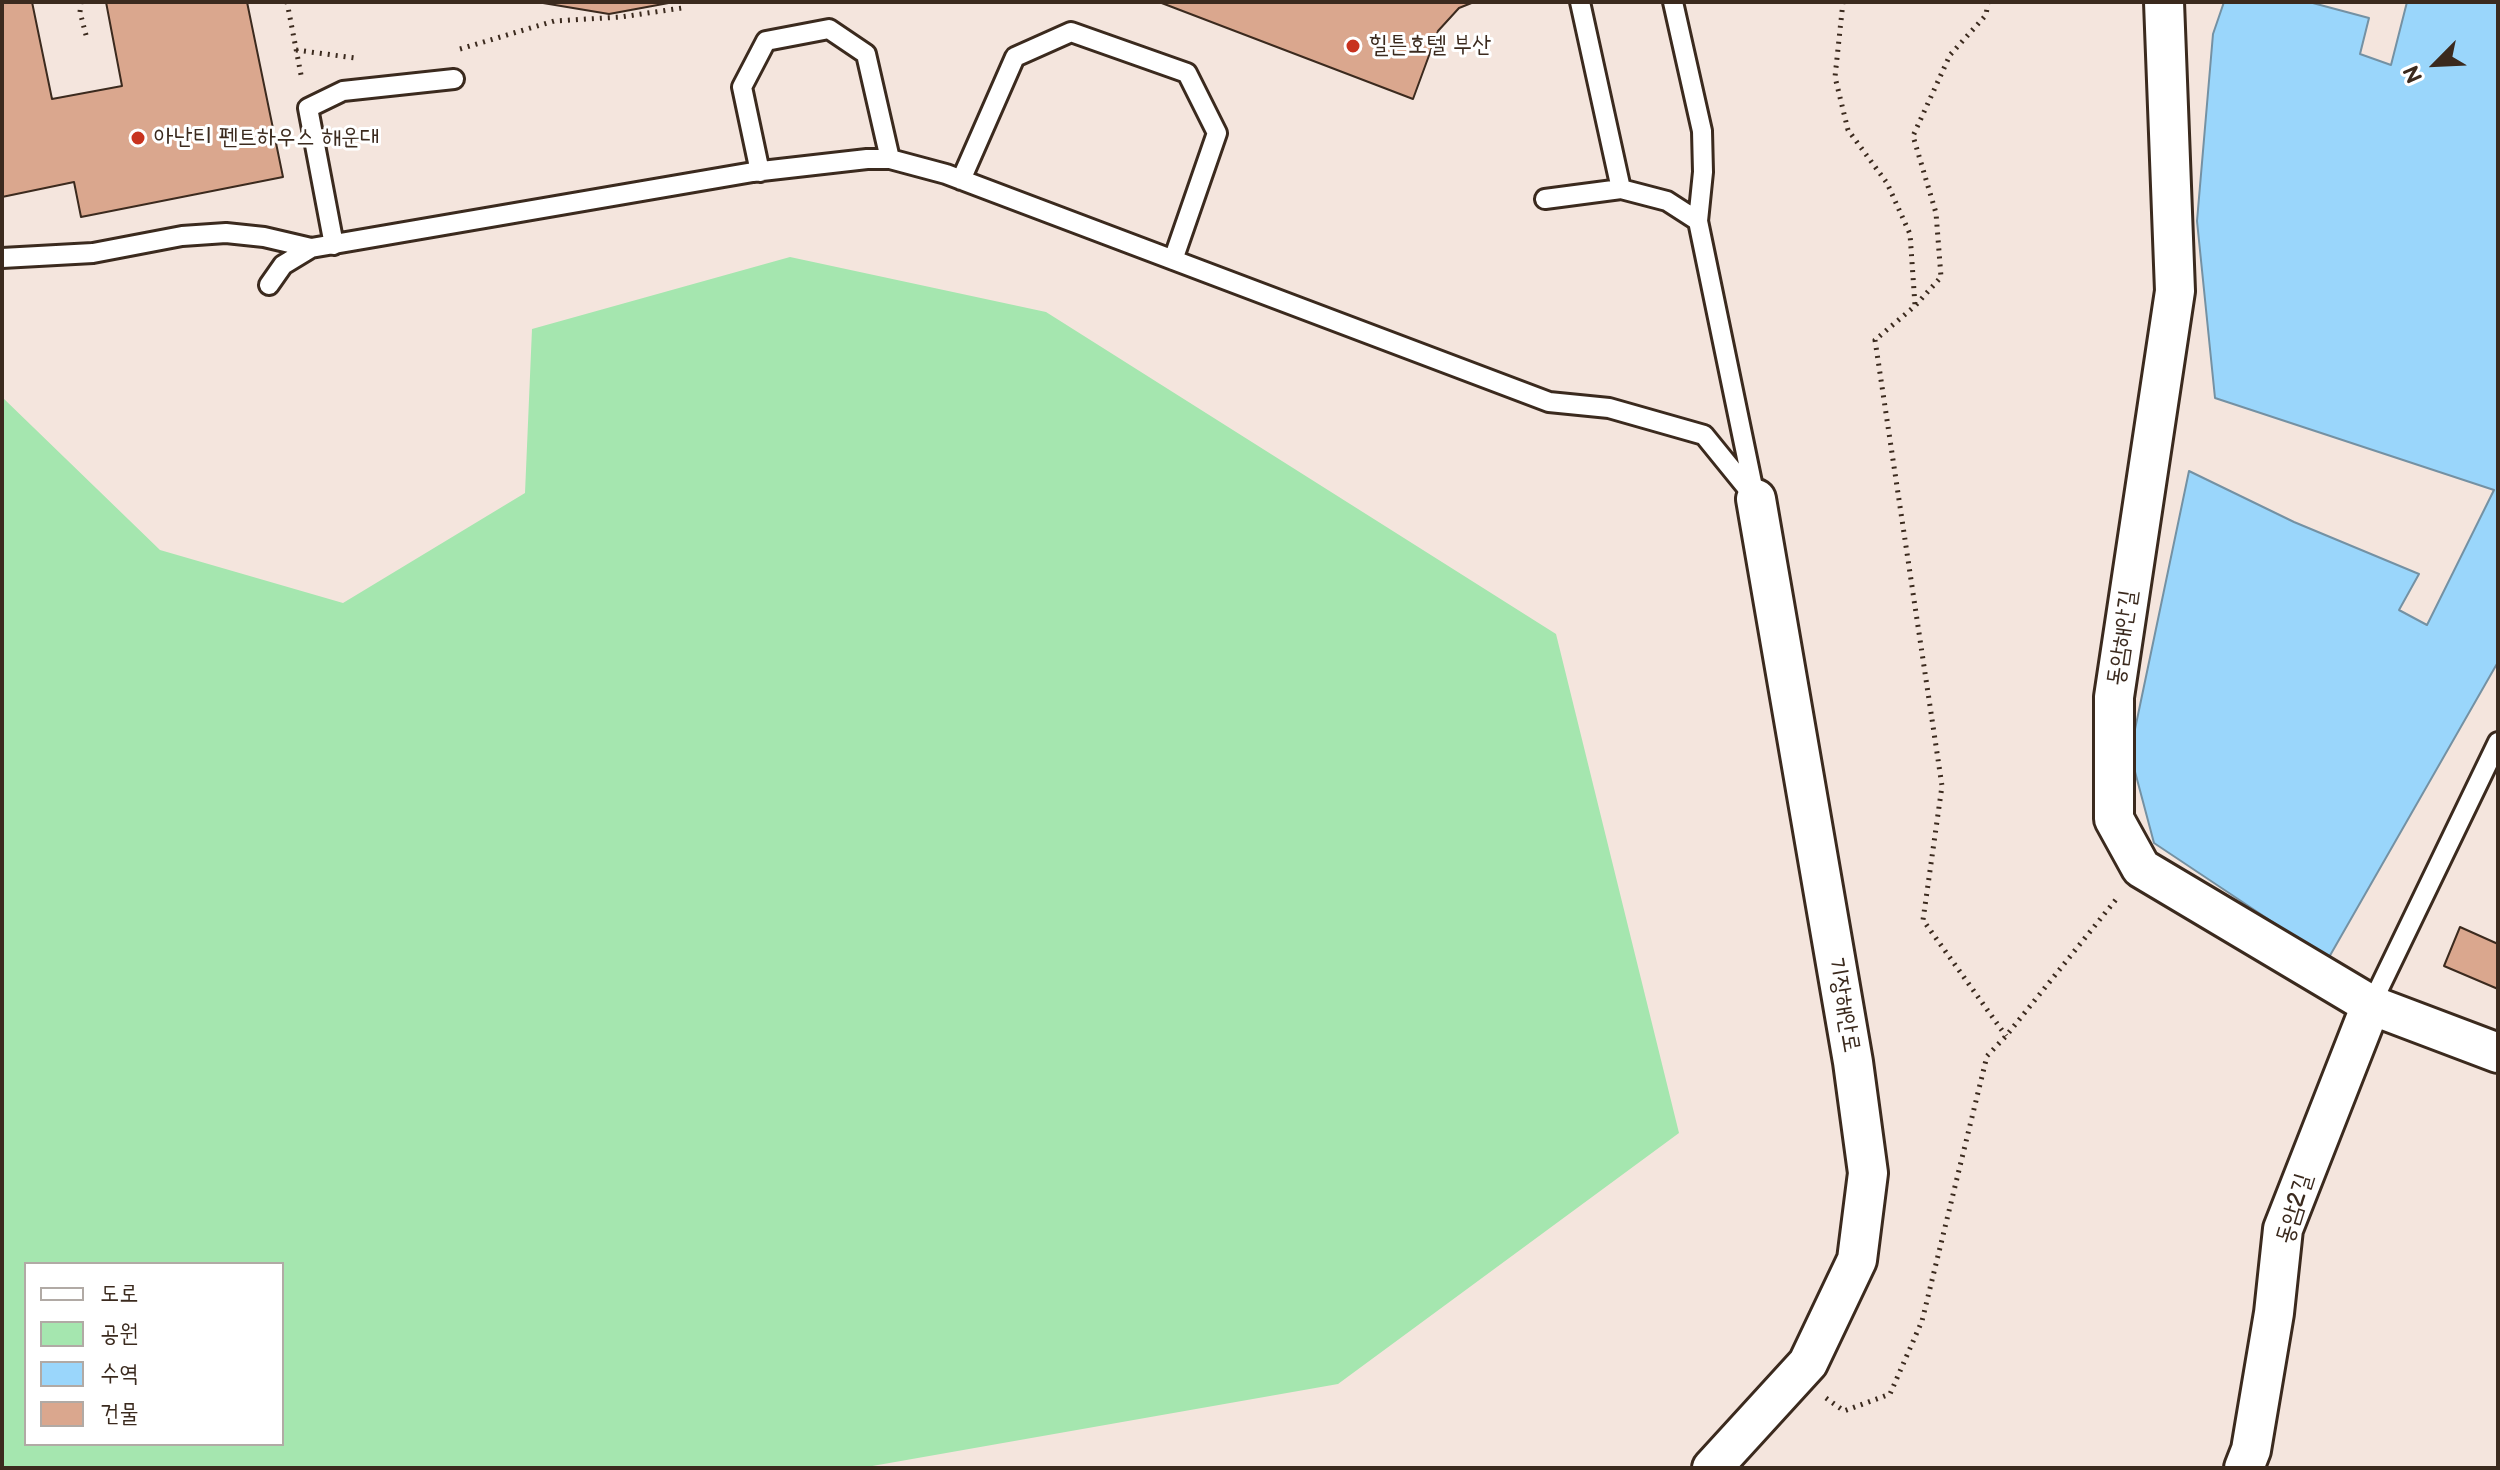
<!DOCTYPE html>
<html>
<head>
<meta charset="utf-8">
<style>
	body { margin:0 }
	#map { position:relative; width:2500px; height:1470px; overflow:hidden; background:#f4e5dd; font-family:"Balsamiq Sans","Poor Story",sans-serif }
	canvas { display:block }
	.frame { position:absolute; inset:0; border:4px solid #3b2a1e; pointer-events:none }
	.legend { position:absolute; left:24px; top:1262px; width:260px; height:184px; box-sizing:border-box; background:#fff; border:2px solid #b1aaa5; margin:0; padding:10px 14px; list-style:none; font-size:24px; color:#3b2a1e }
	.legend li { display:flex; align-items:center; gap:16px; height:40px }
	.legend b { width:40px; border:2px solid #b1aaa5 }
	.north { position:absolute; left:2396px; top:24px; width:80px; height:80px; -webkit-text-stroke:6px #fff; paint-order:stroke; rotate:246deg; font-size:22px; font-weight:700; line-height:32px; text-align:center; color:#3b2a1e }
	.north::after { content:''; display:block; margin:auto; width:28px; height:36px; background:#3b2a1e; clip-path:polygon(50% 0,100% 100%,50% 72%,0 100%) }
</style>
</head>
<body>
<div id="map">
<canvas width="2500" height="1470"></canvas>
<div class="frame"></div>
<ul class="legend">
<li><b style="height:10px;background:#fff"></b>도로</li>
<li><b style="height:22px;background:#a5e6af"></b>공원</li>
<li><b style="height:22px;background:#9ad6fb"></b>수역</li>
<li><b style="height:22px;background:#daa78e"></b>건물</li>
</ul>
<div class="north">N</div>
</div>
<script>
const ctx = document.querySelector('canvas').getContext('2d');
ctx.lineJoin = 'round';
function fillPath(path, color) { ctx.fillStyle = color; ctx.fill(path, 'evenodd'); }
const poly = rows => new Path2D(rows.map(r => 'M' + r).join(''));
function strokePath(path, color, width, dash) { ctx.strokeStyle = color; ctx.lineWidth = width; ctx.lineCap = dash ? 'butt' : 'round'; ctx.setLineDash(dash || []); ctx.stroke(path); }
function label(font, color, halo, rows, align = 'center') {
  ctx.font = font + ' "Balsamiq Sans","Poor Story",sans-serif'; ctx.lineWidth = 6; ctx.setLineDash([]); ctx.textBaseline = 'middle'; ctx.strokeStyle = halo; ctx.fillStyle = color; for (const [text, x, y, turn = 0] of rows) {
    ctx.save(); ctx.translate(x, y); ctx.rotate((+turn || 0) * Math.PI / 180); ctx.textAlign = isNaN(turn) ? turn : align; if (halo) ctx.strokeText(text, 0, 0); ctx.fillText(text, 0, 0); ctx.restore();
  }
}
fillPath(poly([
	[790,257,1046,312,1556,634,1679,1133,1338,1384,861,1468,2,1468,2,397,160,550,343,603,525,493,532,329],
	[26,1264,282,1264,282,1444,26,1444]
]), '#a5e6af');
const water = poly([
	[2224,2,2309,2,2369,18,2360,54,2391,65,2407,2,2498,2,2498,662,2328,959,2154,843,2130,753,2189,471,2294,522,2419,574,2399,610,2427,625,2494,490,2215,398,2197,221,2213,34,2224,2]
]);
fillPath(water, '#9ad6fb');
strokePath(water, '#7491a3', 2);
const building = poly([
	[2,2,32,2,52,99,122,86,106,2,247,2,283,177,81,217,74,182,2,197,2,2],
	[537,2,674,2,609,14,537,2],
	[1159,2,1474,2,1459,8,1438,31,1413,99,1159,2],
	[2460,927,2498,944,2498,989,2444,966,2460,927]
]);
fillPath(building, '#daa78e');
strokePath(building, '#3b2a1e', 2);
const service = poly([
	[1580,2,1621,189,1667,201,1698,221],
	[1673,2,1702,131,1703,172,1698,221,1755,497],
	[760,172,742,87,766,41,829,29,866,54,890,159],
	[961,180,1015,57,1071,32,1187,73,1217,133,1173,260],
	[1545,199,1621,189],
	[334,245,308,108,343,91,454,79],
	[2,258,93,253,182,236,226,233,264,237,311,248,753,172,867,159,890,159,946,174,1549,402,1609,408,1704,435,1756,499],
	[269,285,283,265,311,248],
	[2371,1005,2498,742]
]);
const minor = poly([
	[2164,2,2175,291,2114,697,2114,819,2141,868,2371,1005,2498,1053],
	[1712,1468,1808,1363,1857,1260,1868,1173,1853,1062,1756,499],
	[2244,1468,2251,1450,2274,1313,2283,1229,2371,1005]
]);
strokePath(service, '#3b2a1e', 24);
strokePath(minor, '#3b2a1e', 44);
strokePath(poly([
	[81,2,80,12,87,39],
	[287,2,302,80],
	[1843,2,1835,77,1848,130,1887,183,1910,234,1915,305],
	[1988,2,1986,15,1950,55,1913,136,1936,213,1941,277,1915,306,1875,340,1942,786,1923,920,2006,1036],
	[460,49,554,21,621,17,682,8],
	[296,50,355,58],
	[1826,1398,1844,1411,1890,1394,1922,1321,1987,1056,2006,1036,2118,897]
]), '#3b2a1e', 5, [2, 6]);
strokePath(service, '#fff', 18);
strokePath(minor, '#fff', 38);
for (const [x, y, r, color] of [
	[1353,46,8,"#c8321e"],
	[138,138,8,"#c8321e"]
]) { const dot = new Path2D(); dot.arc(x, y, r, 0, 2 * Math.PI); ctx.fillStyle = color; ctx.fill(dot); strokePath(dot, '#fff', 3); }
label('24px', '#3b2a1e', '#fff', [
	["힐튼호텔 부산",1369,46],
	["아난티 펜트하우스 해운대",154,138]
], 'left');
label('24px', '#3b2a1e', '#fff', [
	["동암해안길",2123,638,-82],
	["기장해안로",1843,1005,80],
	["동암2길",2295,1209,-73]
]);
</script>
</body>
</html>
